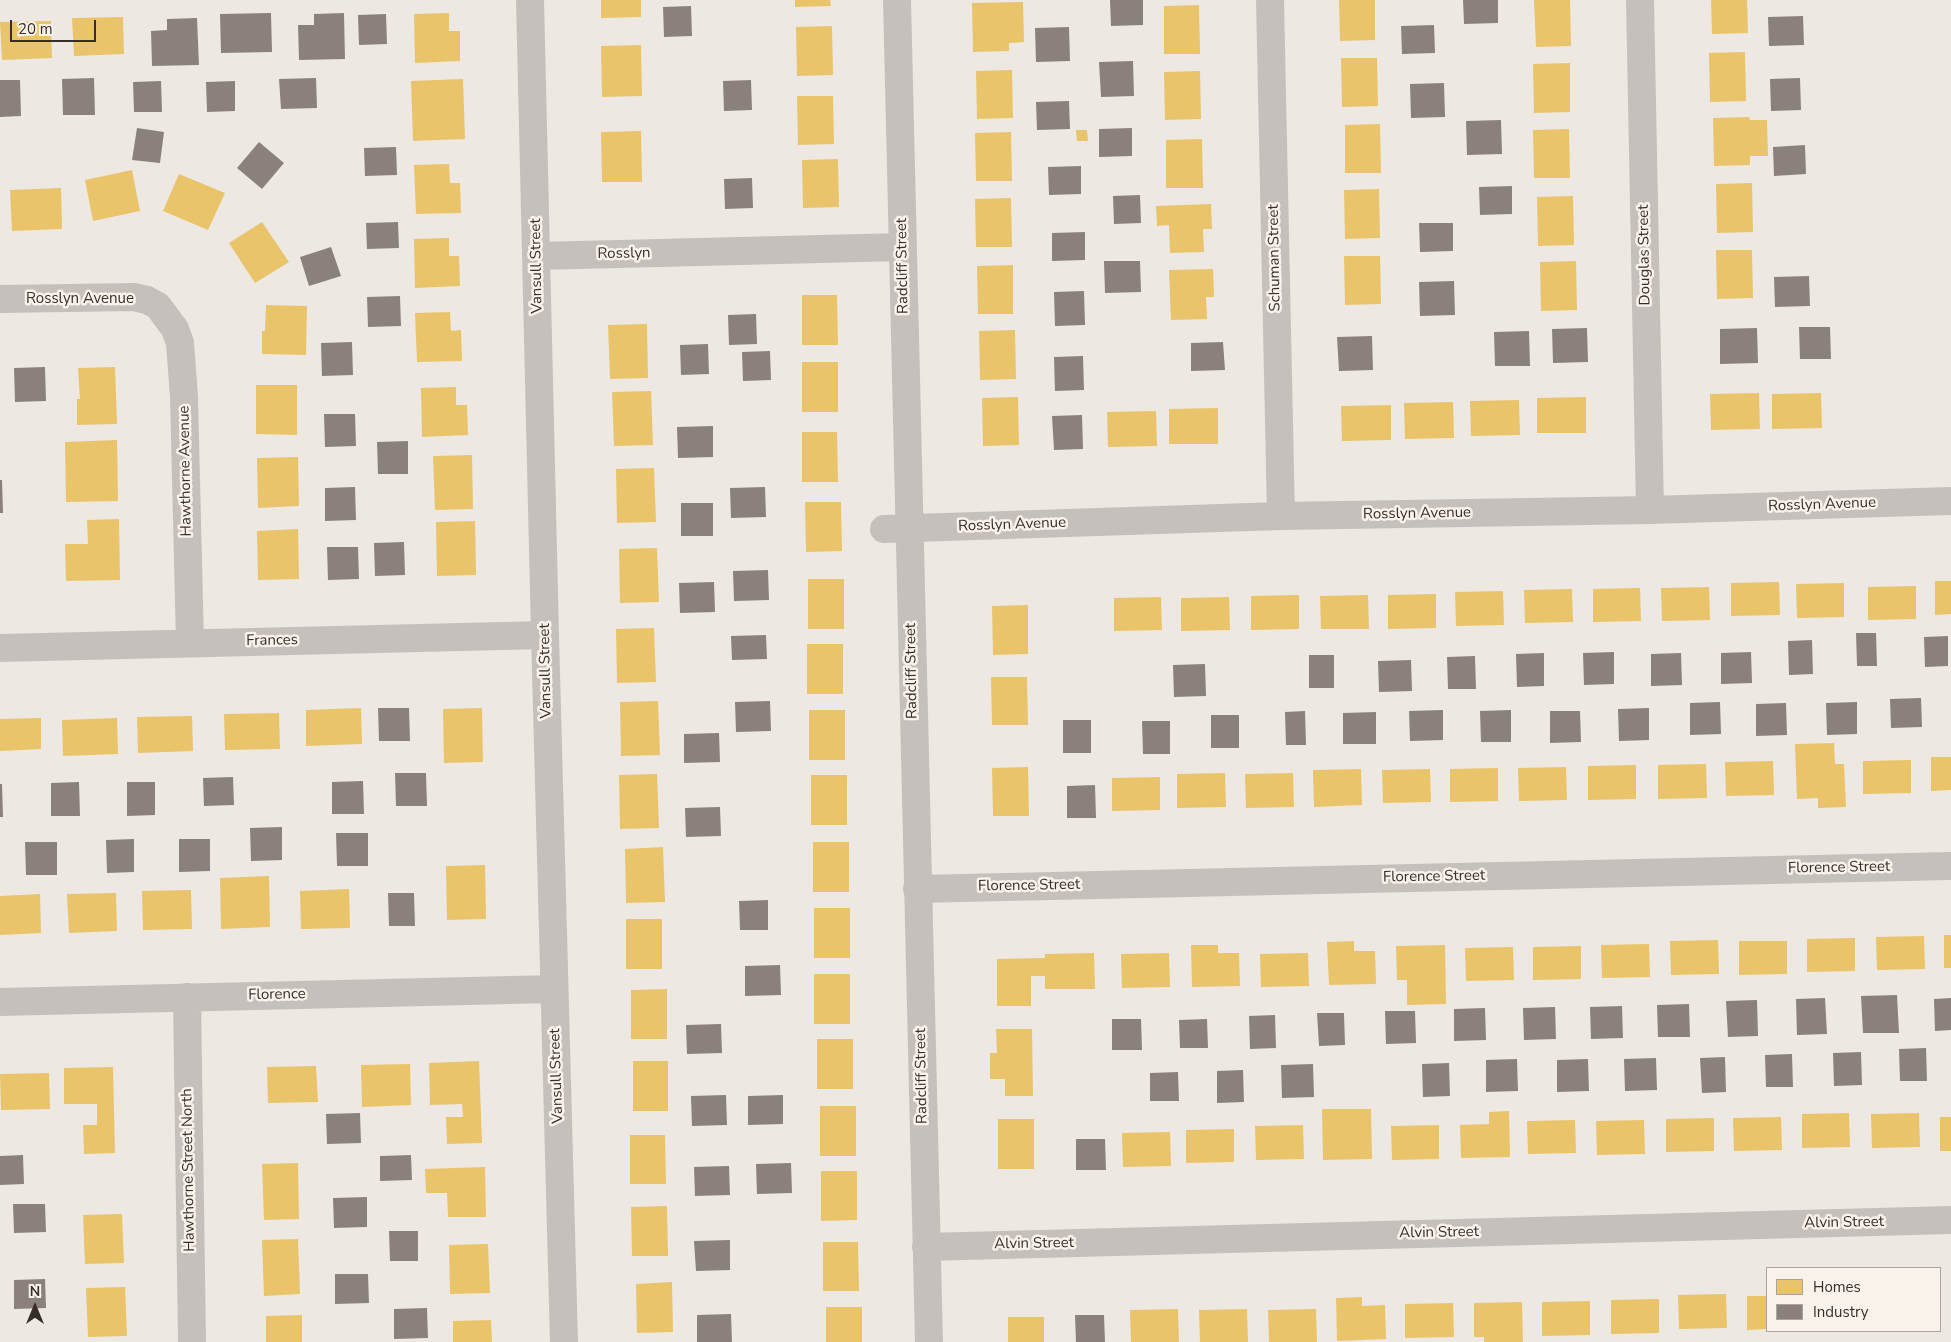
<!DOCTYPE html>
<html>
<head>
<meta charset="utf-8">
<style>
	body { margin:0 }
	#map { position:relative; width:1951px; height:1342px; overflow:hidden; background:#eee8e3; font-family:"Nunito Sans",sans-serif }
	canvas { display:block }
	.legend { position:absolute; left:1766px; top:1267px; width:175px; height:65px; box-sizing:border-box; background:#f9f2eb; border:1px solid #aba49e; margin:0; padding:6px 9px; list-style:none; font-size:15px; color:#372e2a }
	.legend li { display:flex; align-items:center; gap:10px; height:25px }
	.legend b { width:25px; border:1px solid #aba49e }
	.north { position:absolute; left:10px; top:1282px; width:50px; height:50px; -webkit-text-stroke:4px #f9f2eb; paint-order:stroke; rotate:0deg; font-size:14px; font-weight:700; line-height:20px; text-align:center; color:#372e2a }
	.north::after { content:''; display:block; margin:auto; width:18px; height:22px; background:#372e2a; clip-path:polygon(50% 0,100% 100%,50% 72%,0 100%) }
	.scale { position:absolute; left:10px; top:20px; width:86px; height:22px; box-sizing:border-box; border:2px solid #372e2a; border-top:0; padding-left:6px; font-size:15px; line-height:18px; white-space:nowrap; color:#372e2a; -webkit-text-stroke:4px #f9f2eb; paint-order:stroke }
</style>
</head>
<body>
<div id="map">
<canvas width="1951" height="1342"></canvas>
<ul class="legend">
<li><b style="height:14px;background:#e9c46a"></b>Homes</li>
<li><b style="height:14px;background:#8a817c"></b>Industry</li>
</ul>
<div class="north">N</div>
<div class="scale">20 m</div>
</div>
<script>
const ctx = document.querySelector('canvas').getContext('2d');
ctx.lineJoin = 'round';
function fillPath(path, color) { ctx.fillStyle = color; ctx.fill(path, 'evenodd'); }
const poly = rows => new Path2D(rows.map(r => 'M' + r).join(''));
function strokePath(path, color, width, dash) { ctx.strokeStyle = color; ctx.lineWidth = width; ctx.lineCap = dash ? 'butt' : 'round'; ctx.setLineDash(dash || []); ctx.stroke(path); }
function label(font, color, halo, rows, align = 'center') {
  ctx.font = font + ' "Nunito Sans",sans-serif'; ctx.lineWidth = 5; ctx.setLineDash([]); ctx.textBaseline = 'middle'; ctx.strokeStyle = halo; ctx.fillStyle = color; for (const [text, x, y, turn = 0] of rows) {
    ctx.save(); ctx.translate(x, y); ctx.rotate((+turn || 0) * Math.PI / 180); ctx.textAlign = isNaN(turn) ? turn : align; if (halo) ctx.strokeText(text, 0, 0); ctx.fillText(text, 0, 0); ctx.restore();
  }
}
fillPath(poly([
	[601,0,641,0,641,17,601,18],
	[795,0,830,0,831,6,795,7],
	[1339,0,1375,0,1375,40,1340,41],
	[1534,0,1570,0,1571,46,1536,47],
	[1711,0,1747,0,1748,33,1712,34],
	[1023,2,1024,42,1009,43,1009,51,973,52,972,3],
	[1199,5,1200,54,1164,54,1164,6],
	[449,13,449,31,460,31,460,61,415,63,414,14],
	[123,17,124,54,74,56,72,18],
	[51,21,52,58,2,60,0,22],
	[832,26,833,75,797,76,796,27],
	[641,45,642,96,602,97,601,46],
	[1745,52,1746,101,1710,102,1709,53],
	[1341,58,1377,58,1378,106,1342,107],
	[1570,63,1570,112,1534,113,1533,64],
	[1012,70,1013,118,977,119,976,71],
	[1200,71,1201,119,1165,120,1164,72],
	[463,79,465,139,413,141,411,81],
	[797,96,833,96,834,144,798,145],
	[1749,117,1750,120,1767,120,1768,156,1750,156,1750,165,1714,166,1713,118],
	[1380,124,1381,173,1345,173,1345,125],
	[1569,129,1570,178,1534,178,1533,130],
	[1076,130,1087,130,1088,141,1077,141],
	[641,131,642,182,602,182,601,132],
	[1011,132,1012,181,976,181,975,133],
	[1202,139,1203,188,1166,188,1166,140],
	[838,159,839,207,803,208,802,160],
	[449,164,450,183,460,183,461,213,416,214,414,165],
	[132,170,140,211,93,221,85,180],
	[179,174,225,193,208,230,163,211],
	[1752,183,1753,232,1717,233,1716,184],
	[61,188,62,229,12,231,10,190],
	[1379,189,1380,238,1345,239,1344,190],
	[1573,196,1574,245,1538,246,1537,197],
	[1011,198,1012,247,976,247,975,199],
	[1211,204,1212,229,1203,229,1204,252,1170,253,1169,225,1157,226,1156,206],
	[262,222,289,262,255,283,229,243],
	[449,238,449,256,459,256,460,286,415,288,414,239],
	[1716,250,1752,250,1753,298,1717,299],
	[1344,256,1380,256,1381,304,1345,305],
	[1576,261,1577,310,1541,311,1540,262],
	[1013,265,1013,314,978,314,977,266],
	[1213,269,1214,297,1206,297,1207,319,1171,320,1169,270],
	[802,295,837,295,838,345,802,345],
	[266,305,307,306,306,355,262,354,262,331,265,331],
	[450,312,451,331,461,330,462,361,417,362,415,313],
	[647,324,648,378,610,379,608,325],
	[1015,330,1016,379,980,380,979,331],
	[802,362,838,362,838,412,802,412],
	[115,367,117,424,77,425,77,399,80,399,78,368],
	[256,385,297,385,297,435,256,434],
	[456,387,456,405,467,405,468,435,422,437,421,388],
	[651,391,653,445,614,446,612,392],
	[1759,393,1760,429,1711,430,1710,394],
	[1821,393,1822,428,1772,429,1772,394],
	[1018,397,1019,445,983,446,982,398],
	[1586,397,1586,433,1537,433,1537,398],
	[1519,400,1520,435,1471,436,1470,401],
	[1453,402,1454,438,1405,439,1404,403],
	[1391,405,1391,440,1342,441,1341,406],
	[1218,408,1218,444,1169,444,1169,409],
	[1156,411,1157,446,1108,447,1107,412],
	[802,432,837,432,838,482,802,482],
	[117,440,118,501,66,502,65,442],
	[472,455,473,509,435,510,433,456],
	[298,457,299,506,258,508,257,458],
	[654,468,656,522,617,523,616,469],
	[805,502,841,502,842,551,806,552],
	[119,519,120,580,66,581,65,544,88,544,87,520],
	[475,521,476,575,437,576,436,522],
	[298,529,299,579,258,580,257,531],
	[657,548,659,602,620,603,619,549],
	[808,579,844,579,844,629,808,629],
	[1935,581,1951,581,1951,614,1935,615],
	[1779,582,1780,615,1731,616,1731,583],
	[1844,583,1844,617,1797,618,1796,584],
	[1916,586,1916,619,1868,620,1868,587],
	[1709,587,1710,620,1662,621,1661,588],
	[1640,588,1641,621,1593,622,1593,589],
	[1572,589,1573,622,1525,623,1524,590],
	[1503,591,1504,625,1456,626,1455,592],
	[1436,594,1436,628,1388,629,1388,595],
	[1299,595,1299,629,1251,630,1251,596],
	[1368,595,1369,629,1321,629,1320,596],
	[1161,597,1162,630,1114,631,1114,598],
	[1229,597,1230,630,1181,631,1181,598],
	[1028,605,1028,654,993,655,992,606],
	[654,628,656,682,617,683,616,629],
	[807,644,843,644,843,694,807,694],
	[991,677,1027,677,1028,725,992,725],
	[658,701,660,755,621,756,620,702],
	[361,708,362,744,306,746,306,710],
	[482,708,483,762,444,763,443,709],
	[809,710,845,710,845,760,809,760],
	[279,713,280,749,225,750,224,714],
	[192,716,193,751,138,753,137,717],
	[41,718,41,749,0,751,0,719],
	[117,718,118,754,63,756,62,720],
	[1834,743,1835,764,1844,764,1846,807,1818,808,1818,798,1797,799,1795,744],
	[1931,757,1951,757,1951,790,1931,791],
	[1911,760,1911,793,1863,794,1863,761],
	[1773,761,1774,795,1726,796,1725,762],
	[1706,764,1707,798,1658,799,1658,765],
	[1636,765,1636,799,1588,800,1588,766],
	[1028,767,1029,816,993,816,992,768],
	[1566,767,1567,800,1519,801,1518,768],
	[1498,768,1498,801,1450,802,1450,769],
	[1361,769,1362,805,1314,807,1313,770],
	[1430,769,1431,802,1383,803,1382,770],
	[1225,773,1226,807,1177,808,1177,774],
	[1293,773,1294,807,1246,808,1245,774],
	[657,774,659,828,620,829,619,775],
	[811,775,847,775,847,825,811,825],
	[1160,777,1160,810,1112,811,1112,778],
	[813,842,849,842,849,892,813,892],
	[663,847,665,902,626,903,625,849],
	[485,865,486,919,447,920,446,866],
	[269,876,270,927,221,929,220,878],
	[349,889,350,928,301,929,300,891],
	[191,890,192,929,143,930,142,891],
	[116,893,117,931,69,933,67,894],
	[40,894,41,933,0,935,0,896],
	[814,908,850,908,850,958,814,958],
	[626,919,662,919,662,969,626,969],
	[1944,935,1951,935,1951,968,1944,968],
	[1924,936,1925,969,1877,970,1876,937],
	[1855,938,1855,971,1807,972,1807,939],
	[1718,940,1719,974,1671,975,1670,941],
	[1354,941,1354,951,1375,951,1376,984,1329,985,1327,942],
	[1739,941,1787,941,1787,974,1739,975],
	[1649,944,1650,977,1602,978,1601,945],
	[1191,945,1218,945,1218,953,1239,953,1240,986,1192,987],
	[1445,945,1446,1004,1407,1005,1407,980,1397,980,1396,946],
	[1581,946,1581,979,1533,980,1533,947],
	[1513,947,1514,980,1466,981,1465,948],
	[1094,953,1095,989,1045,989,1045,976,1031,976,1031,1006,997,1006,997,959,1045,958,1045,954],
	[1169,953,1170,987,1122,988,1121,954],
	[1308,953,1309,986,1261,987,1260,954],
	[814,974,850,974,850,1024,814,1024],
	[667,989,667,1039,631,1039,631,990],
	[996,1029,1032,1029,1033,1096,1005,1096,1005,1079,990,1079,990,1053,997,1053],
	[817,1039,853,1039,853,1089,817,1089],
	[479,1061,482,1143,447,1144,446,1117,463,1117,462,1104,430,1105,429,1063],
	[633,1061,668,1061,668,1111,633,1111],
	[410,1064,411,1105,362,1107,361,1065],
	[316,1066,318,1102,268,1103,267,1067],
	[113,1067,115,1153,84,1154,83,1125,97,1125,97,1104,64,1104,64,1068],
	[49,1073,50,1109,1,1110,0,1074],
	[820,1106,856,1106,856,1156,820,1156],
	[1322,1109,1371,1109,1372,1159,1323,1160],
	[1509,1111,1510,1157,1461,1158,1460,1125,1489,1124,1489,1112],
	[1849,1113,1850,1147,1802,1148,1802,1114],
	[1919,1113,1920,1147,1872,1148,1871,1114],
	[1781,1117,1782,1150,1734,1151,1733,1118],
	[1940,1117,1951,1117,1951,1151,1940,1151],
	[1714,1118,1714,1151,1666,1152,1666,1119],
	[998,1119,1034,1119,1034,1169,998,1169],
	[1575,1120,1576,1153,1528,1154,1527,1121],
	[1644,1120,1645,1154,1597,1155,1596,1121],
	[1303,1125,1304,1159,1256,1160,1255,1126],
	[1439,1125,1439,1159,1392,1160,1391,1126],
	[1234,1129,1234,1162,1186,1163,1186,1130],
	[1170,1132,1171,1166,1123,1167,1122,1133],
	[630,1135,665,1135,666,1184,630,1184],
	[298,1163,299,1219,264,1220,262,1164],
	[485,1167,486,1217,448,1217,447,1193,426,1193,425,1169],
	[821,1171,857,1171,857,1220,821,1221],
	[667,1206,668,1256,632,1256,631,1207],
	[122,1214,124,1263,85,1264,83,1215],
	[298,1239,300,1294,264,1296,262,1240],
	[823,1242,858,1242,859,1291,823,1291],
	[488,1244,490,1293,450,1294,449,1245],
	[672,1282,673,1332,637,1333,636,1284],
	[125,1287,127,1336,88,1337,86,1288],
	[1726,1294,1727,1328,1679,1329,1678,1295],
	[1747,1296,1767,1296,1767,1329,1747,1330],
	[1362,1297,1362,1306,1385,1305,1386,1339,1337,1341,1336,1298],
	[1659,1299,1659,1333,1611,1334,1611,1300],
	[1590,1301,1590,1335,1542,1336,1542,1302],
	[1522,1302,1523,1342,1484,1342,1484,1337,1474,1337,1474,1303],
	[1453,1303,1454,1337,1405,1338,1405,1304],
	[826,1307,862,1307,862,1342,826,1342],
	[1178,1309,1179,1342,1131,1342,1130,1310],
	[1247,1309,1248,1342,1200,1342,1199,1310],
	[1316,1309,1317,1342,1269,1342,1268,1310],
	[302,1315,302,1342,266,1342,266,1316],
	[1008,1317,1044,1317,1044,1342,1008,1342],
	[491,1320,492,1342,453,1342,453,1321]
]), '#e9c46a');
fillPath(poly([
	[1110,0,1143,0,1143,25,1111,26],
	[1463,0,1498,0,1498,23,1464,24],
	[691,6,692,36,664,37,663,7],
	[271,13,272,52,221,53,220,14],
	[344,13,345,59,299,60,298,25,314,25,314,14],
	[386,14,387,44,359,45,358,15],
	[1803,16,1804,45,1769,46,1768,17],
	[197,18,199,65,152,66,151,31,167,30,167,19],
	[1434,25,1435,53,1402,54,1401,26],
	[1069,27,1070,61,1036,62,1035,28],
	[1133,61,1134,96,1101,97,1099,62],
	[94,78,95,115,63,115,62,79],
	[316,78,317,108,281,109,279,79],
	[1800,78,1801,110,1771,111,1770,79],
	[0,80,20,80,21,116,0,117],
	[751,80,752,110,724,111,723,81],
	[161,81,162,112,134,112,133,82],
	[235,81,235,111,207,112,206,82],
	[1444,83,1445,117,1411,118,1410,84],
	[1069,101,1070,129,1037,130,1036,102],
	[1501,120,1502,154,1467,155,1466,121],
	[137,128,164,132,160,163,132,160],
	[1132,128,1132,156,1099,157,1099,129],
	[259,142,284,163,262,189,237,168],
	[1805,145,1806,174,1774,176,1773,147],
	[396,147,397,175,365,176,364,148],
	[1081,166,1081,194,1049,195,1048,167],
	[752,178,753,208,725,209,724,179],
	[1512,186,1512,214,1480,215,1479,187],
	[1140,195,1141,223,1114,224,1113,196],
	[398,222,399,248,367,249,366,223],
	[1419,223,1453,223,1453,251,1420,252],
	[1085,232,1085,260,1052,261,1052,233],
	[331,247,341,276,309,286,300,257],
	[1104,261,1140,261,1141,292,1105,293],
	[1809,276,1810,306,1775,307,1774,277],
	[1454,281,1455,315,1420,316,1419,282],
	[1084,291,1085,325,1055,326,1054,292],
	[400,296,401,326,368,327,367,297],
	[756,314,757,344,729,345,728,315],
	[1799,327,1830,327,1831,359,1800,359],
	[1587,328,1588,362,1553,363,1552,329],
	[1757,328,1758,363,1720,364,1720,329],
	[1529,331,1530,366,1495,366,1494,332],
	[1372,336,1373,370,1339,371,1337,337],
	[352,342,353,375,322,376,321,343],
	[1223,342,1225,370,1191,371,1191,343],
	[708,344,709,374,681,375,680,345],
	[770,351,771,380,743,381,742,352],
	[1083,356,1084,390,1055,391,1054,357],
	[45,367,46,401,15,402,14,368],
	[324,414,355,414,356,446,325,447],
	[1082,415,1083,449,1054,450,1052,416],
	[713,426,713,457,678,458,677,427],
	[408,441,408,474,378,474,377,442],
	[0,480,2,480,3,513,0,513],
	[355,487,356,520,325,521,325,488],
	[765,487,766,517,731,518,730,488],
	[681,503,713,503,713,536,681,536],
	[404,542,405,575,375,576,374,543],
	[327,547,358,547,359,579,328,580],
	[768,570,769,600,734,601,733,571],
	[714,582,715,612,680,613,679,583],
	[1856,633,1876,633,1877,666,1857,666],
	[766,635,767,659,732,660,731,636],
	[1948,636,1948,666,1925,667,1924,637],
	[1812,640,1813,674,1789,675,1788,641],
	[1614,652,1614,684,1584,685,1583,653],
	[1751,652,1752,683,1721,684,1721,653],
	[1544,653,1544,686,1517,687,1516,654],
	[1681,653,1682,685,1651,686,1651,654],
	[1309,655,1334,655,1334,688,1309,688],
	[1475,656,1476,689,1448,689,1447,657],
	[1411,660,1412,691,1379,692,1378,661],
	[1205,664,1206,696,1174,697,1173,665],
	[1921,698,1922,727,1891,728,1890,699],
	[770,701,771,731,736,732,735,702],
	[1720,702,1721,734,1690,735,1690,703],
	[1857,702,1857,734,1827,735,1826,703],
	[1786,703,1787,735,1756,736,1756,704],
	[378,708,409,708,410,741,379,741],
	[1649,708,1649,740,1619,741,1618,709],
	[1443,710,1443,740,1410,741,1409,711],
	[1511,710,1511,742,1481,742,1480,711],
	[1305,711,1306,745,1286,745,1285,712],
	[1550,711,1580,711,1581,742,1550,743],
	[1376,712,1376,744,1343,744,1343,713],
	[1211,715,1239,715,1239,748,1211,748],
	[1063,720,1091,720,1091,753,1063,753],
	[1142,721,1170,721,1170,754,1143,754],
	[719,733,720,762,684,763,684,734],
	[395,773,426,773,427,806,396,806],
	[233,777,234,805,204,806,203,778],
	[363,781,364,814,332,814,332,782],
	[79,782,80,816,51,816,51,783],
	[127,782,155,782,155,815,127,816],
	[0,784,2,784,3,817,0,817],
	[1095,785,1096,818,1067,818,1067,786],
	[720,807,721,836,686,837,685,808],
	[282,827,282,860,251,861,250,828],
	[336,833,368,833,368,866,337,866],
	[134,839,134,872,107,873,106,840],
	[179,839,210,839,210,871,179,872],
	[25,842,57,842,57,875,26,875],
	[388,893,414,893,415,926,389,926],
	[768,900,768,930,740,930,739,901],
	[780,965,781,995,745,996,745,966],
	[1897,995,1899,1033,1863,1033,1861,996],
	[1825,998,1827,1034,1797,1035,1796,999],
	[1951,998,1951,1030,1935,1031,1934,999],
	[1757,1000,1758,1036,1728,1037,1726,1001],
	[1689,1004,1690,1037,1658,1037,1657,1005],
	[1622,1006,1623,1038,1591,1039,1590,1007],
	[1555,1007,1556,1039,1524,1040,1523,1008],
	[1485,1008,1486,1040,1454,1041,1454,1009],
	[1385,1011,1415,1011,1416,1043,1386,1044],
	[1317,1013,1344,1013,1345,1045,1319,1046],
	[1275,1015,1276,1048,1250,1049,1249,1016],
	[1112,1019,1141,1019,1142,1050,1112,1050],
	[1207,1019,1208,1048,1180,1048,1179,1020],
	[721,1024,722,1053,687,1054,686,1025],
	[1926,1048,1927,1081,1900,1081,1899,1049],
	[1861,1052,1862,1085,1834,1086,1833,1053],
	[1792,1054,1793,1087,1766,1087,1765,1055],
	[1725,1057,1726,1092,1702,1093,1700,1058],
	[1656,1058,1657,1090,1625,1091,1624,1059],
	[1517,1059,1518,1091,1486,1092,1486,1060],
	[1588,1059,1589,1091,1557,1092,1557,1060],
	[1449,1063,1450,1096,1423,1097,1422,1064],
	[1313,1064,1314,1097,1282,1098,1281,1065],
	[1243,1070,1244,1102,1217,1103,1217,1071],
	[1178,1072,1179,1101,1150,1101,1150,1073],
	[726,1095,727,1125,692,1126,691,1096],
	[783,1095,783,1124,748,1125,748,1096],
	[360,1113,361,1143,327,1144,326,1114],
	[1076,1139,1105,1139,1106,1170,1076,1170],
	[23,1155,24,1184,0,1185,0,1156],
	[411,1155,412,1180,380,1181,380,1156],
	[791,1163,792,1193,757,1194,756,1164],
	[729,1166,730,1195,695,1196,694,1167],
	[367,1197,367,1227,334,1228,333,1198],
	[13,1204,45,1204,46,1232,14,1233],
	[389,1231,418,1231,418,1261,390,1261],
	[730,1240,730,1270,696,1271,694,1241],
	[335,1274,368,1274,369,1303,335,1304],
	[45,1279,46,1308,14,1309,14,1280],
	[427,1308,428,1338,394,1339,394,1309],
	[731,1314,732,1342,697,1342,697,1315],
	[1075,1315,1104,1315,1105,1342,1076,1342]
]), '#8a817c');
strokePath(poly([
	[530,0,545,635,564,1342],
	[897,0,929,1342],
	[1270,0,1281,516],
	[1640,0,1650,510],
	[537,256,902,247],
	[0,299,134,297,147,300,158,306,175,329,180,343,184,397,190,643],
	[884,529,1281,516,1650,510,1951,501],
	[0,648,545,635],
	[917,889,1951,866],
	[187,997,192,1342],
	[0,1002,554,989],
	[926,1247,1951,1220]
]), '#c6c0bc', 28);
label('15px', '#372e2a', '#f9f2eb', [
	["Rosslyn",624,254,-1],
	["Douglas Street",1645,255,-91],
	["Schuman Street",1275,258,-91],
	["Vansull Street",537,266,-91],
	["Radcliff Street",903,266,-91],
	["Rosslyn Avenue",80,299],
	["Hawthorne Avenue",186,471,-91],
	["Rosslyn Avenue",1822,505,-2],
	["Rosslyn Avenue",1417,514,-1],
	["Rosslyn Avenue",1012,525,-2],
	["Frances",272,641,-1],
	["Vansull Street",546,671,-91],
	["Radcliff Street",912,671,-91],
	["Florence Street",1839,868,-1],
	["Florence Street",1434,877,-1],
	["Florence Street",1029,886,-1],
	["Florence",277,995,-1],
	["Vansull Street",557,1076,-92],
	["Radcliff Street",922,1076,-91],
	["Hawthorne Street North",189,1170,-91],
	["Alvin Street",1844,1223,-1],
	["Alvin Street",1439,1233,-1],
	["Alvin Street",1034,1244,-1]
]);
</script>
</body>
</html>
